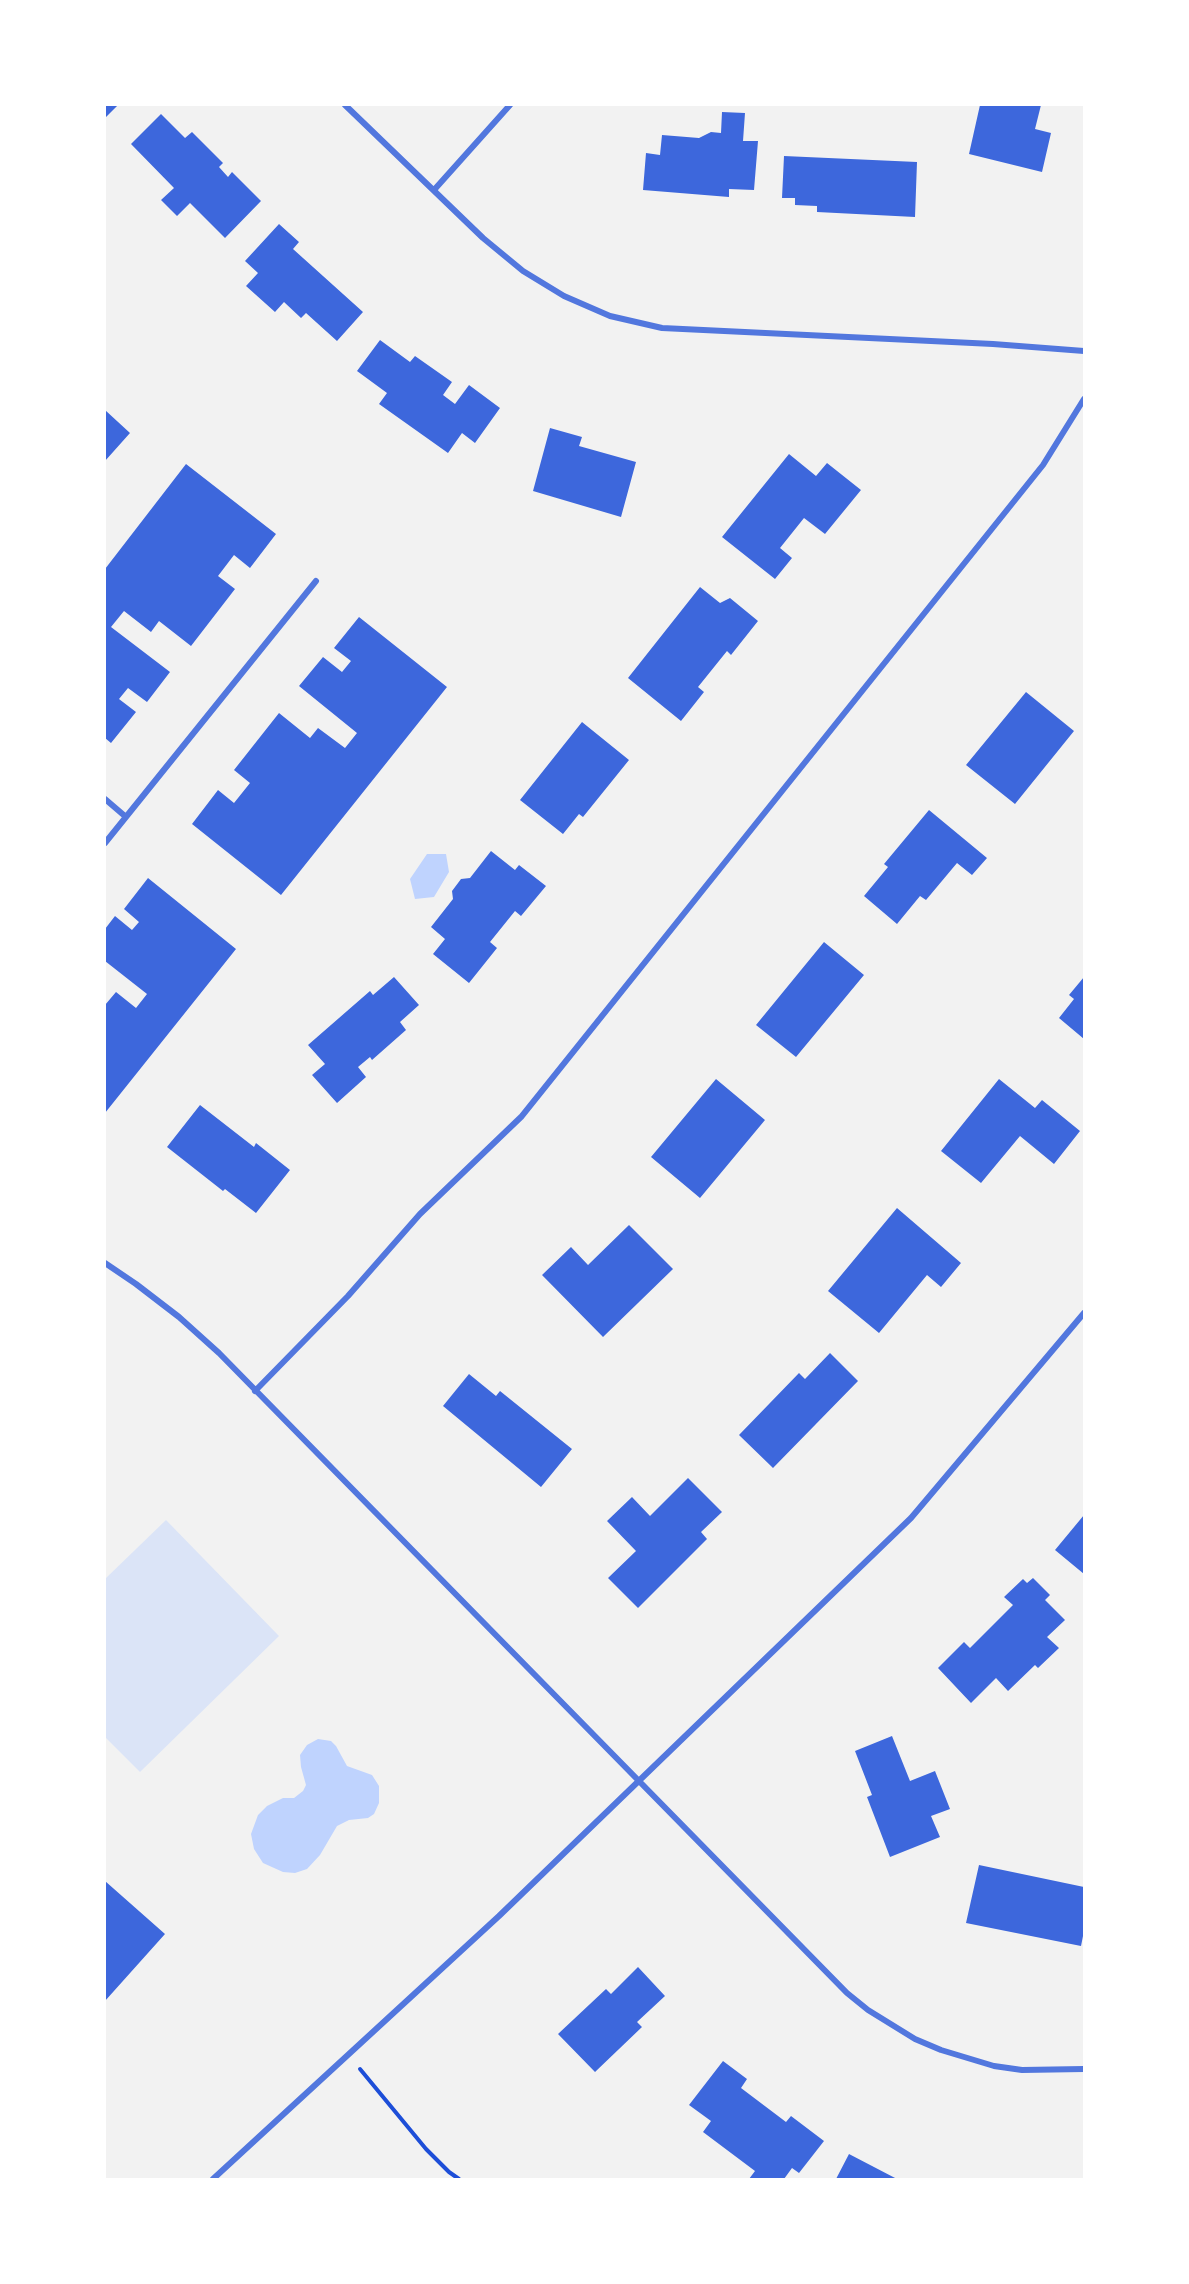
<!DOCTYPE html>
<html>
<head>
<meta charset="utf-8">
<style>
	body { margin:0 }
	#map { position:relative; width:1189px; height:2284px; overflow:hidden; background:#f2f2f2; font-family:"Nunito Sans",sans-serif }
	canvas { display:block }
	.frame { position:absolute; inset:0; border:106px solid #fff; pointer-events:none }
</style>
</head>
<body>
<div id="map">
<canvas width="1189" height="2284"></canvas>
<div class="frame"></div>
</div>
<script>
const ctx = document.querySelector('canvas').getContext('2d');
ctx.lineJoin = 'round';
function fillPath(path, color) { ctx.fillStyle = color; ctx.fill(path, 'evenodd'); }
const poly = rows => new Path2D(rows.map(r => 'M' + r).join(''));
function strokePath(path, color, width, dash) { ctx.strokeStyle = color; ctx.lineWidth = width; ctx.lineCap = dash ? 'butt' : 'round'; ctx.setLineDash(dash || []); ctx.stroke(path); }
fillPath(poly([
	[166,1520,279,1636,140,1772,105,1737,105,1579]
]), '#dbe4f7');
fillPath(poly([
	[427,854,446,854,449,872,434,897,415,899,410,879],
	[318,1739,331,1741,336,1746,347,1766,372,1775,379,1786,379,1803,374,1814,368,1818,349,1820,337,1826,320,1855,307,1869,295,1873,283,1872,263,1863,254,1849,251,1834,258,1815,267,1806,283,1798,294,1798,303,1791,306,1785,301,1767,300,1755,307,1745]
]), '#bfd3fe');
fillPath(poly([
	[105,105,118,105,105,118],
	[980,105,1041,105,1035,129,1051,133,1042,172,969,154],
	[722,112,745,113,743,141,758,141,754,190,729,189,729,197,643,190,646,153,660,155,662,135,699,138,711,132,721,133],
	[161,114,185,138,192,132,223,163,219,167,228,177,232,172,261,201,225,238,190,203,177,216,161,200,174,188,131,144],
	[784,156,917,162,915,217,817,212,817,206,795,205,795,198,782,198],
	[279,224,299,242,293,249,363,312,337,341,306,313,301,318,284,302,275,312,246,286,258,273,245,261],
	[380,340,410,362,415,356,452,382,443,395,455,404,469,385,500,408,475,443,462,433,448,453,379,404,387,393,357,371],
	[105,410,130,433,105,461],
	[550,428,582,437,579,446,636,462,621,517,533,491],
	[789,454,816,476,827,463,861,490,825,534,804,518,780,548,792,558,775,579,722,537],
	[186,464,276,534,250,568,234,555,218,576,235,589,191,646,159,621,151,632,124,611,111,627,170,672,147,702,128,688,119,699,136,712,111,743,105,738,105,569],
	[700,587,720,603,730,598,758,621,731,655,727,651,698,687,704,692,681,721,628,678],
	[359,617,447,687,281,895,192,824,218,790,234,803,250,783,234,770,279,713,310,738,318,728,345,748,357,733,299,686,323,657,342,672,351,661,334,648],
	[1026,692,1074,731,1015,804,966,765],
	[582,722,629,760,583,817,579,814,563,834,520,800],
	[929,810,987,858,972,875,957,863,926,900,920,896,897,924,864,896,888,867,884,864],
	[491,851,515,870,519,865,546,886,521,916,515,911,490,942,497,948,469,983,433,954,445,939,431,927,453,899,452,891,461,879,470,878],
	[148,878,236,949,105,1113,105,1005,116,992,136,1008,147,994,105,961,105,929,115,916,132,930,139,922,124,909],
	[824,942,864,975,796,1057,756,1025],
	[394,977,419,1005,400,1022,406,1030,372,1060,370,1057,358,1067,366,1077,337,1103,312,1075,325,1064,308,1045,370,991,373,995],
	[1084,977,1084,1039,1059,1018,1074,999,1069,995],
	[716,1079,765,1120,700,1198,651,1157],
	[999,1079,1035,1108,1042,1100,1080,1131,1054,1164,1020,1136,981,1183,941,1151],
	[200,1105,254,1147,256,1143,290,1170,256,1213,225,1189,223,1191,167,1147],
	[897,1208,961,1263,941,1287,927,1275,879,1333,828,1291],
	[629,1225,673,1269,603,1337,542,1275,571,1247,588,1265],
	[830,1353,858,1381,773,1468,739,1435,799,1373,805,1379],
	[469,1374,496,1396,500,1391,572,1449,541,1487,443,1406],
	[688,1478,722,1512,701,1532,707,1539,638,1608,608,1578,636,1551,607,1521,632,1497,650,1516],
	[1084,1515,1084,1574,1055,1550],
	[1033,1578,1050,1595,1045,1600,1065,1620,1047,1637,1059,1648,1038,1668,1035,1665,1008,1691,996,1678,971,1703,938,1668,964,1642,970,1648,1013,1605,1004,1597,1023,1579,1027,1583],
	[892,1736,910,1781,935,1771,950,1809,931,1816,940,1837,890,1857,867,1797,872,1795,855,1751],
	[979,1865,1084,1887,1084,1931,1081,1946,966,1923],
	[105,1881,165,1934,105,2001],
	[638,1967,665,1996,637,2022,642,2027,595,2072,558,2034,606,1989,611,1994],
	[723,2061,747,2079,741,2088,786,2122,791,2116,824,2141,799,2173,792,2168,784,2179,749,2179,755,2171,703,2132,711,2121,689,2105],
	[849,2154,897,2179,836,2179]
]), '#3d67dc');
strokePath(poly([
	[360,2069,426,2149,449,2172,459,2179]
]), '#1d4ed8', 4);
strokePath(poly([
	[345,105,483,238,523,271,564,296,610,316,662,328,993,344,1084,351],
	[434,190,510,105],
	[105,799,126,817],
	[105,843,316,581],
	[105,1263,136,1284,179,1317,219,1353,847,1993,868,2010,915,2039,941,2050,994,2066,1022,2070,1084,2069],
	[255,1391,348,1296,420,1214,521,1117,1043,465,1084,399],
	[213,2179,499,1916,911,1518,1084,1313]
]), '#5277de', 6);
</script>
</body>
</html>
